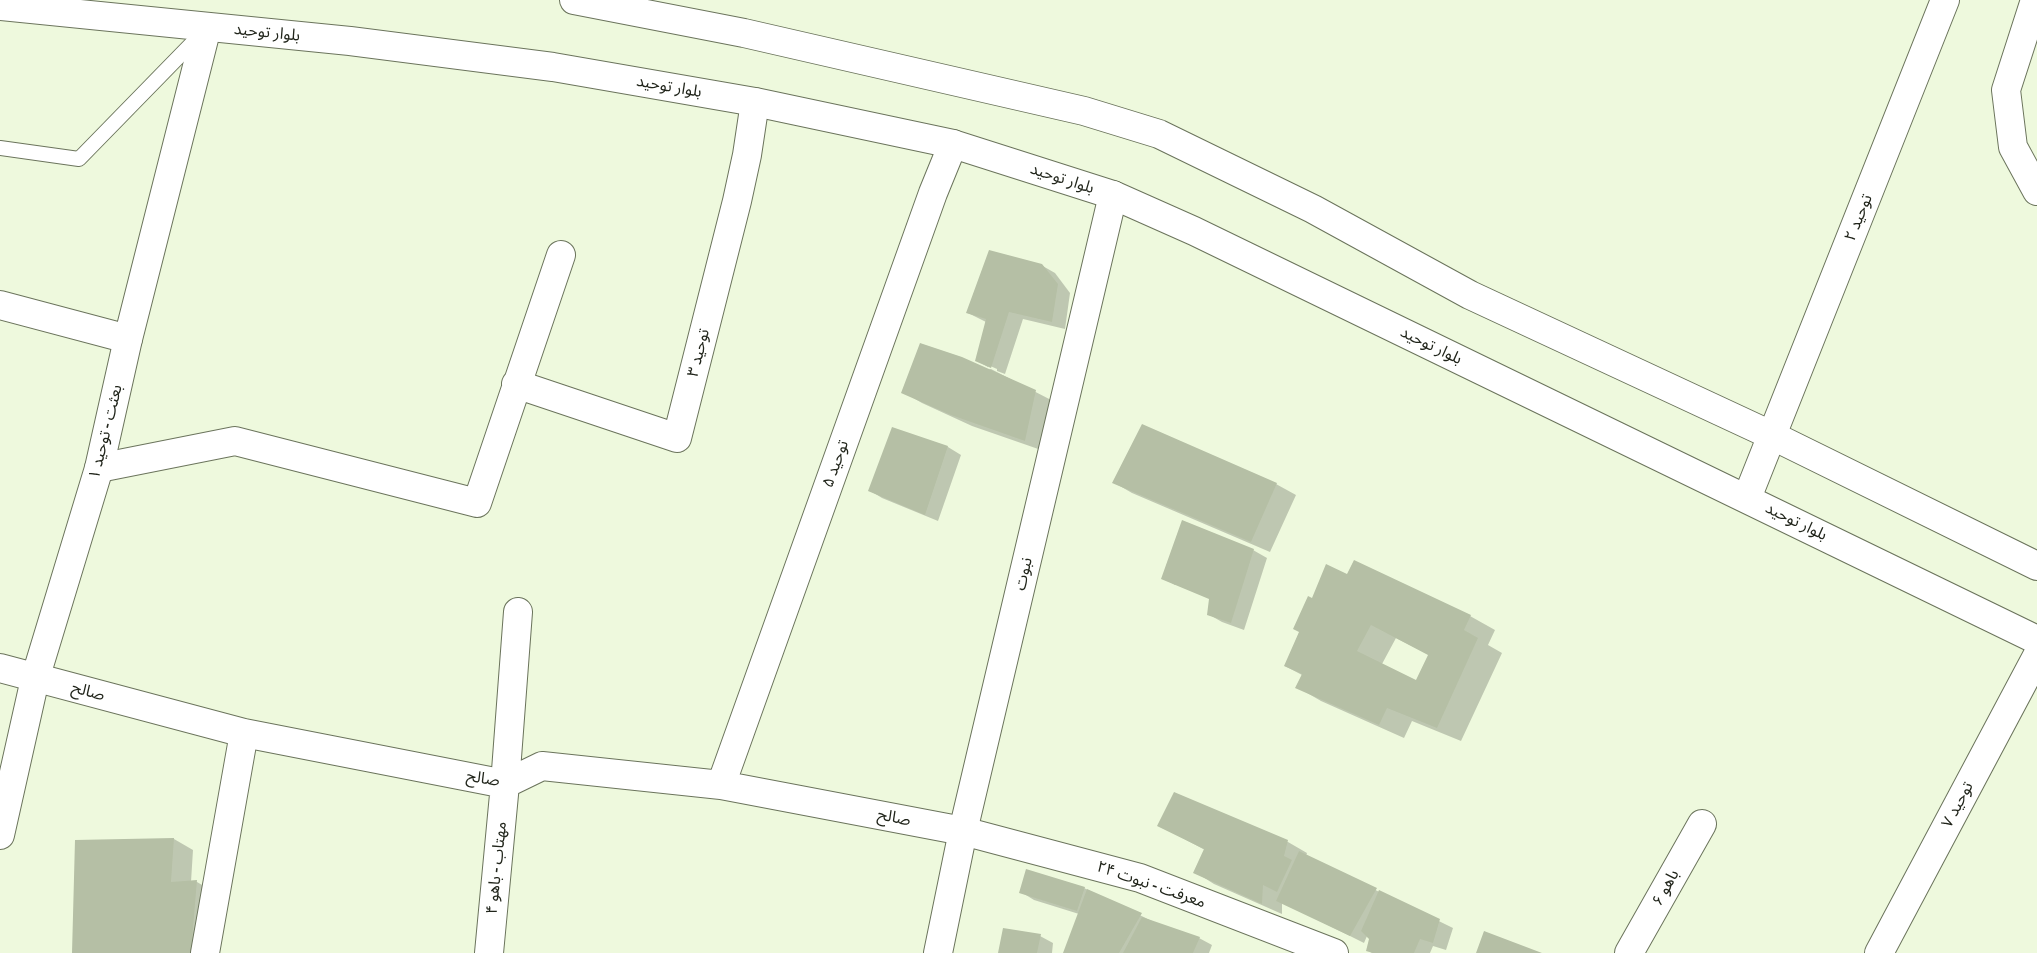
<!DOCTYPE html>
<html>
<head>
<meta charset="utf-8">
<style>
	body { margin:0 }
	canvas { display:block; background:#eef9dd }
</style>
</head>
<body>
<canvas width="2037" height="953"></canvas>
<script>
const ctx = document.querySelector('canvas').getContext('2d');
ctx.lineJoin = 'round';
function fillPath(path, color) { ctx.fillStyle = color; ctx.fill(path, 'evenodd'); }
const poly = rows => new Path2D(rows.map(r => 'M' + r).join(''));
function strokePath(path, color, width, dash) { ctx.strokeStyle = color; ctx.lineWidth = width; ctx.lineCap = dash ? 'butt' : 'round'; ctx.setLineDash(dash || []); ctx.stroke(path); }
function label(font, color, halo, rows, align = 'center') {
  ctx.font = font + ' "Archivo Narrow","Noto Sans Arabic",sans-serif'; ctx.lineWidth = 4; ctx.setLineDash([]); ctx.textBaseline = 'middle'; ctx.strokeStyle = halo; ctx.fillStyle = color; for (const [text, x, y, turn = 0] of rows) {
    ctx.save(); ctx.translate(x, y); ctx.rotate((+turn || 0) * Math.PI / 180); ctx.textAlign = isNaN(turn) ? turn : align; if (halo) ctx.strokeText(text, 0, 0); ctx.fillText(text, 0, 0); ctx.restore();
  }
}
fillPath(poly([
	[1041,265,1055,273,1070,293,1065,329,1023,319,1005,374,997,371,997,369,988,365,988,367,976,360,986,322,968,313],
	[991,369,1055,402,1044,451,972,426,922,403,903,392],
	[893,429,948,447,961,455,938,521,882,498,869,490],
	[1113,482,1276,484,1296,495,1270,552,1132,493],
	[1253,550,1267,558,1244,630,1222,622,1208,614,1216,601,1175,583,1175,585,1163,578],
	[1348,576,1470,616,1495,630,1488,645,1502,653,1461,741,1412,721,1404,738,1321,701,1297,687,1302,675,1285,666,1313,600],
	[1396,638,1430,655,1416,681,1382,664],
	[1175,793,1288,842,1307,853,1306,856,1453,928,1446,950,1433,946,1430,953,1372,953,1367,950,1371,939,1367,936,1364,943,1282,902,1282,914,1214,884,1195,872,1205,850,1158,825],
	[174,839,193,850,191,882,197,882,216,893,211,953,73,953,76,841],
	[1084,888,1154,922,1199,938,1212,945,1209,953,1064,953,1079,914,1034,900,1021,892],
	[1040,936,1053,943,1052,953,999,953]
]), '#0003');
fillPath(poly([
	[989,250,1042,264,1058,284,1052,322,1009,312,991,368,975,361,986,319,966,313],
	[920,343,962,357,1036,390,1025,441,951,415,901,393],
	[1142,424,1277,483,1251,542,1112,483],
	[892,427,948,446,925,515,868,491],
	[1182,520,1254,549,1231,623,1207,615,1209,599,1161,579],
	[1354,560,1471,615,1464,630,1478,638,1437,728,1387,708,1379,725,1295,688,1302,674,1284,666,1299,632,1293,629,1308,596,1312,598,1326,564,1347,574],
	[1371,625,1428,655,1416,680,1357,651],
	[1174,792,1288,840,1284,856,1292,860,1277,892,1263,885,1262,904,1193,873,1204,849,1157,826],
	[174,838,171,882,197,880,191,953,72,953,75,840],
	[1299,851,1377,888,1350,936,1276,901],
	[1026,869,1085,887,1077,911,1019,893],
	[1087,889,1142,913,1119,953,1063,953],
	[1379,890,1440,919,1433,943,1420,939,1414,953,1373,953,1366,951,1369,939,1361,931],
	[1142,917,1200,937,1193,953,1123,953],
	[1003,928,1041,934,1037,953,998,953],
	[1484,931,1542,953,1476,953]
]), '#b5bfa5');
const service = poly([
	[0,148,79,159,201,34]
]);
const minor = poly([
	[2035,0,2006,90,2013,147,2037,191],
	[0,305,128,339],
	[516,384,677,438,737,201,747,155,755,102],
	[99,468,235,441,477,503,561,255],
	[0,668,244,733,505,784,542,766,721,785,963,831,1140,878,1334,953],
	[721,785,933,193,953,144],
	[205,953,244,733],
	[489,953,505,784,518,612],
	[1629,953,1702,824],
	[1879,953,2037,656]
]);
const tertiary = poly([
	[1747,498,1945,0],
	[0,835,35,679,99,468,128,339,207,27],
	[938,953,963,831,1113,195]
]);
const secondary = poly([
	[574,0,744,33,1084,111,1159,134,1313,209,1470,295,1773,436,2037,566],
	[0,6,350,41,553,67,755,102,953,144,1113,195,1194,231,2037,640]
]);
strokePath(service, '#6b745c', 16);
strokePath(minor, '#6b745c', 30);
strokePath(tertiary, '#6b745c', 30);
strokePath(secondary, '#6b745c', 30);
strokePath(service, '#fff', 14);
strokePath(minor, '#fff', 28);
strokePath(tertiary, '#fff', 28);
strokePath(secondary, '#fff', 28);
label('16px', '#21251b', '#fff', [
	["بلوار توحید",267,33,6],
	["بلوار توحید",669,87,10],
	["بلوار توحید",1062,179,18],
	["توحید ۲",1859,218,-68],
	["بلوار توحید",1431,346,26],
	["توحید ۳",699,353,-76],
	["بعثت - توحید ۱",106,432,-76],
	["توحید ۵",836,464,-70],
	["بلوار توحید",1796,522,26],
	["نبوت",1024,574,-77],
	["صالح",88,692,15],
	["صالح",483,779,9],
	["توحید ۷",1958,805,-62],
	["صالح",894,818,11],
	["مهتاب - باهو ۴",497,868,-84],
	["معرفت - نبوت ۲۴",1151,885,19],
	["باهو ۶",1666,888,-61]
]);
</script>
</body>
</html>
